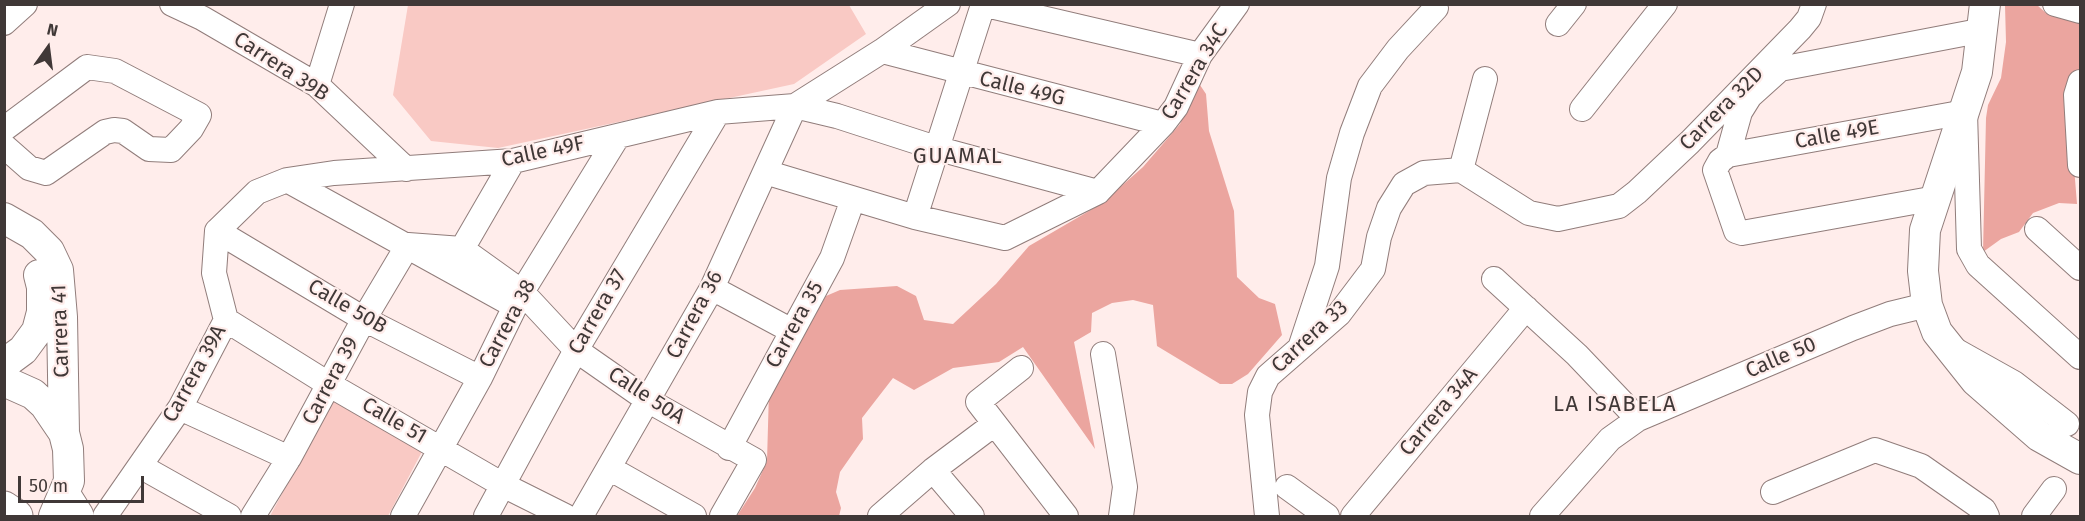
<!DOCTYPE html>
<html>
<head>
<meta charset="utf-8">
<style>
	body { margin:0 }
	#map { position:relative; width:2085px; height:521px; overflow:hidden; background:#ffedeb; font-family:"Fira Sans",sans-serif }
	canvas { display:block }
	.frame { position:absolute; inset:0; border:6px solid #403837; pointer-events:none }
	.north { position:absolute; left:18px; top:18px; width:60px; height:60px; -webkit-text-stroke:4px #ffedeb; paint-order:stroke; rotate:14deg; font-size:16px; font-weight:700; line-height:24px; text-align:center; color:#403837 }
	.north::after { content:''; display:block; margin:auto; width:21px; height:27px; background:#403837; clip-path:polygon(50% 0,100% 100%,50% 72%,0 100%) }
	.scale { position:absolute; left:18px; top:476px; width:126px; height:27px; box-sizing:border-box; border:3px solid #403837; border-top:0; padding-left:8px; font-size:18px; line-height:21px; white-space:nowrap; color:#403837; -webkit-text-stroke:4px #ffedeb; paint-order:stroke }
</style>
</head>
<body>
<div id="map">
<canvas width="2085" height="521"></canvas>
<div class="frame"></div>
<div class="north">N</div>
<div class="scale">50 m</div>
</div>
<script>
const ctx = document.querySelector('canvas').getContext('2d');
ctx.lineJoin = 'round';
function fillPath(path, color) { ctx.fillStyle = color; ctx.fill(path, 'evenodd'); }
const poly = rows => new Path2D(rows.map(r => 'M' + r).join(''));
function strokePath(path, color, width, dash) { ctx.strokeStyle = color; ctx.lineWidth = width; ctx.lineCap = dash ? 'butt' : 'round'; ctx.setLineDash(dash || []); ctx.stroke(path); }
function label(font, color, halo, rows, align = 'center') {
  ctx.font = font + ' "Fira Sans",sans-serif'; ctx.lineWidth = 4.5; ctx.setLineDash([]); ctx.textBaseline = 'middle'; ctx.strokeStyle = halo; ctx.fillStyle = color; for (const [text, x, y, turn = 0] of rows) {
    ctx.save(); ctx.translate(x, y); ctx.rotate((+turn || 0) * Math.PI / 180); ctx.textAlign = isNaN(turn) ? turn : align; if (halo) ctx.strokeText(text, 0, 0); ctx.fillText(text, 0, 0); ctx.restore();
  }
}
fillPath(poly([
	[408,5,849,5,866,34,794,84,498,148,431,141,393,95],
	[335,396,426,444,388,516,270,516]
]), '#f9c9c4');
fillPath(poly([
	[2005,5,2037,5,2046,13,2080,18,2080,78,2069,105,2077,204,2059,203,2033,213,2019,232,2001,239,1983,252,1986,118,1988,105,2001,78,2006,42],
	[1198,82,1206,94,1209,131,1234,211,1237,277,1259,298,1275,304,1282,335,1248,374,1232,384,1220,384,1157,346,1153,305,1133,300,1112,303,1092,313,1091,332,1074,342,1095,449,1023,347,999,362,953,368,914,390,893,378,862,418,863,439,840,472,836,492,841,508,839,516,737,516,755,488,767,461,769,391,826,296,840,290,897,286,916,296,924,320,953,324,996,284,1029,246,1101,204,1143,167,1180,124]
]), '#eba59f');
const minor = poly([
	[172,4,202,18,317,85,406,169],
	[982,4,1200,55],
	[2055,4,2080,11],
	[4,23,25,4],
	[1558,24,1574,4],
	[882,51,1163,124],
	[2080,82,2076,95,2080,165],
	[317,85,342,4],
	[795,106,882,51,948,4],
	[1582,109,1665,4],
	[4,129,87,67,115,71,199,115,191,129,171,150,149,149,123,131,114,130,105,132,46,173,29,168,4,146],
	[1728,155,1740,112,1750,96,1780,69,1984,30],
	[1461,170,1485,79],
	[765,172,915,217,1005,238,1098,192,1163,124,1176,107,1200,55,1237,4],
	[287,180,515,306],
	[1936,198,1742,233,1736,231,1715,170,1720,161,1728,155,1965,112,1969,249,1978,265,2080,357],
	[915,217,983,5],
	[2037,229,2080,268],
	[217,231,364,319,480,378],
	[462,249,513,161],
	[1494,279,1577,355,1638,419],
	[712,288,792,331],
	[226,320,330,385,503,485,565,516],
	[1301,345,1327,266,1339,178,1352,133,1370,86,1398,49,1436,8],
	[1955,350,2014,383,2067,424],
	[1103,354,1125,487,1121,516],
	[1021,368,978,402,1066,516],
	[180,408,289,458],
	[729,448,832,258,853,199],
	[140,466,229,516],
	[609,468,694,516],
	[933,470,972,516],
	[1287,487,1327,516],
	[1773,492,1875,450,1921,466,1984,510,1987,516],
	[105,516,180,408,226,320,214,273,217,231,257,192,287,180,334,173,513,161,718,112,795,106,837,116,939,149,1098,192],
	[253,516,289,458,364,319,408,245,462,249,522,292,576,350,649,401,754,460,722,516],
	[403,516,480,378,522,292,618,136],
	[486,516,576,350,718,112],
	[581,516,712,288,795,106],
	[880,516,933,470,993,425],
	[1267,516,1257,415,1260,392,1268,376,1339,314,1373,269,1379,237,1389,208,1404,184,1424,173,1461,170,1529,213,1558,219,1619,206,1637,192,1690,142,1800,29,1809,18,1814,4],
	[1353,516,1526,308],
	[1542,516,1610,439,1638,419,1853,328,1890,314,1927,305],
	[2034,516,2054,489]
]);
const major = poly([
	[1985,4,1977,72,1925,230,1923,271,1927,305,1937,332,1976,381,2039,436,2080,459],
	[4,218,32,234,49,251,58,270,62,317,64,433],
	[4,364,23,350,37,331,42,312,42,287,39,275],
	[4,381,33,394,45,405,64,433,68,449,69,481,54,516]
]);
const highway = poly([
	[65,497,77,516],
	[4,508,16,516]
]);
strokePath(minor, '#917d7b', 26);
strokePath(major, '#917d7b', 32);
strokePath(highway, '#917d7b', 35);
strokePath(minor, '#fff', 24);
strokePath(major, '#fff', 30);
strokePath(highway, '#fff', 33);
label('21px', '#403837', '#ffedeb', [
	["Carrera 39B",281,67,33],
	["Carrera 34C",1195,72,-59],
	["Calle 49G",1022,89,14],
	["Carrera 32D",1722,109,-45],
	["Calle 49E",1837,135,-10],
	["Calle 49F",543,152,-12],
	["Calle 50B",347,307,30],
	["Carrera 37",598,312,-60],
	["Carrera 36",695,315,-62],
	["Carrera 38",508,324,-62],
	["Carrera 35",795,325,-61],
	["Carrera 41",61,331,-92],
	["Carrera 33",1310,337,-43],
	["Calle 50",1781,358,-23],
	["Carrera 39A",195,374,-61],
	["Carrera 39",331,381,-62],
	["Calle 50A",646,396,33],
	["Carrera 34A",1439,412,-50],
	["Calle 51",394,421,30]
]);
ctx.letterSpacing = '1.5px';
label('22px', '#403837', '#ffedeb', [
	["GUAMAL",958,157],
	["LA ISABELA",1615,405]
]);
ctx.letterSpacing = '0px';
</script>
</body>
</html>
